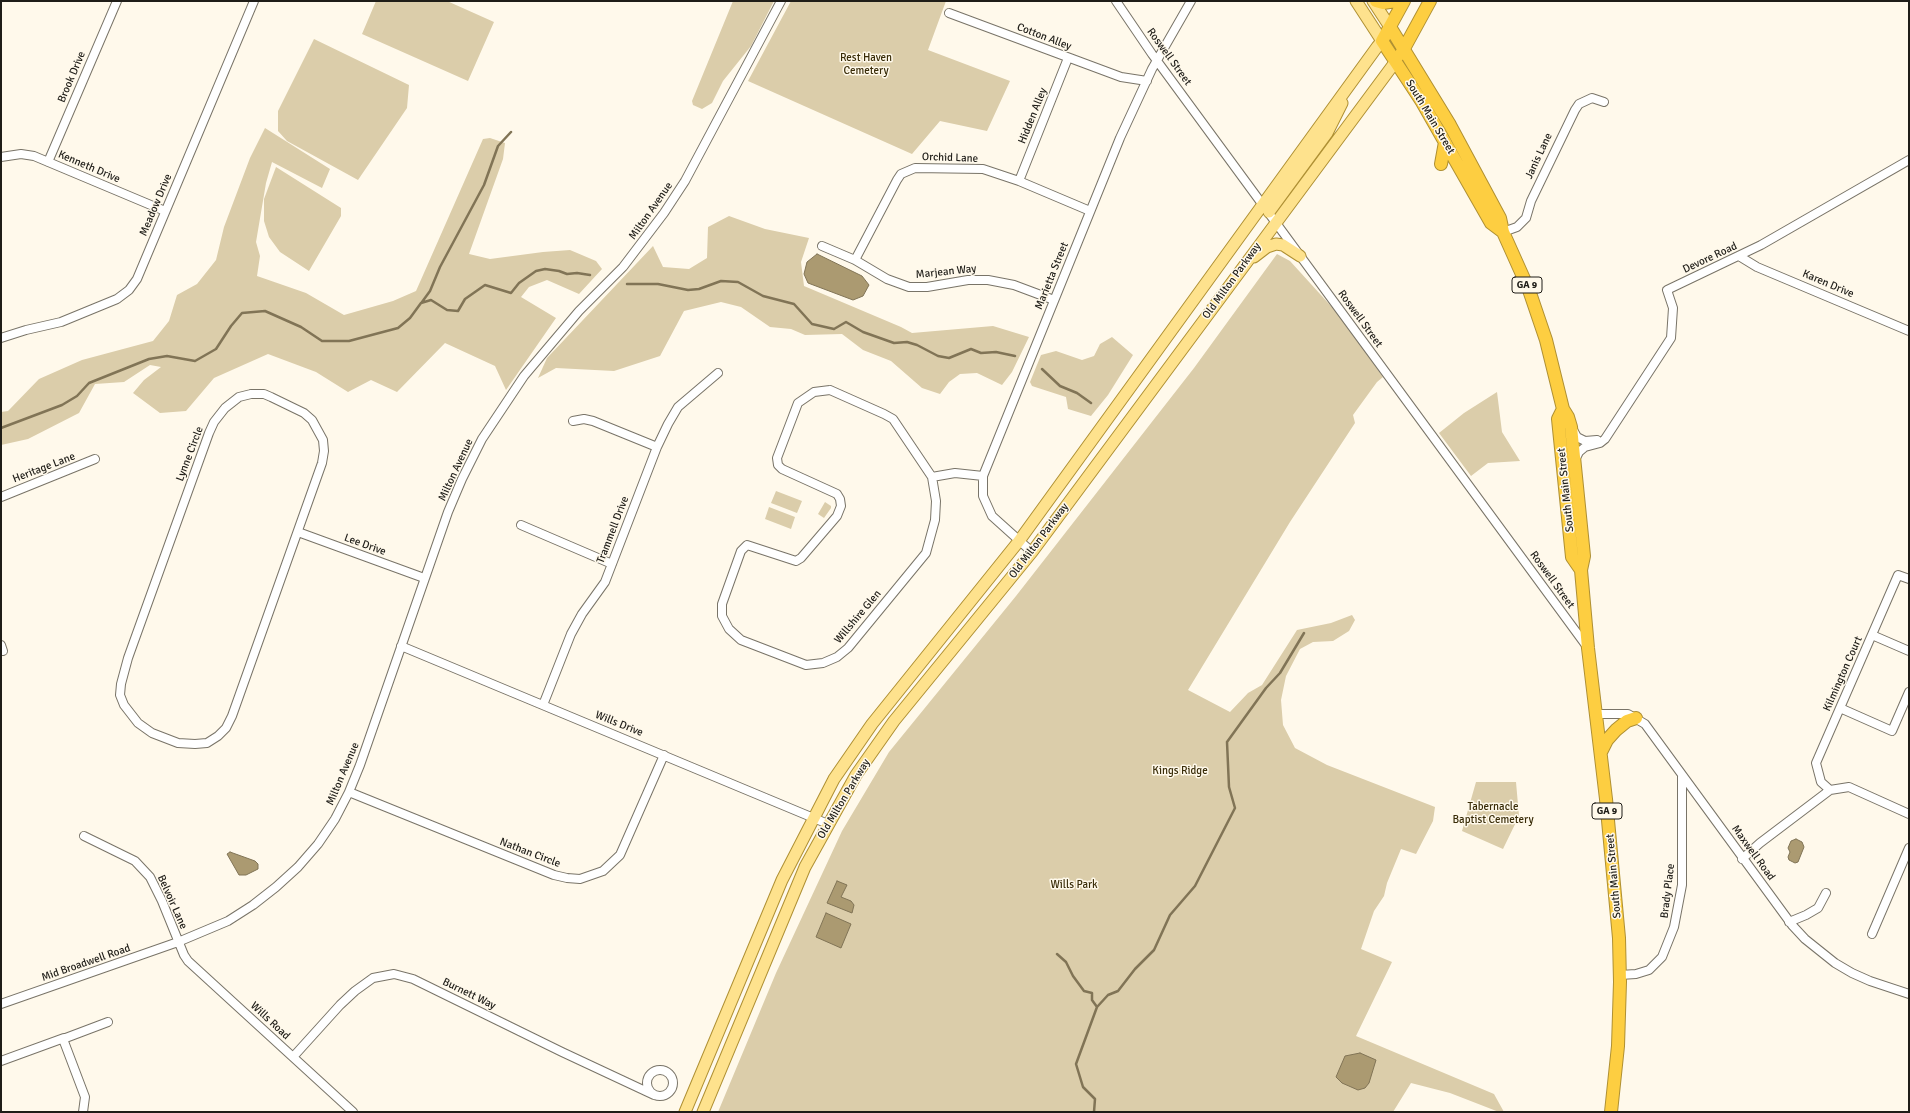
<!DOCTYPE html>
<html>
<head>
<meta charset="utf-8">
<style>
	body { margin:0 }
	#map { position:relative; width:1910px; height:1113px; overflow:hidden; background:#fff9eb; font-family:Signika,sans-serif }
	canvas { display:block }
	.frame { position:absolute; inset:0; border:2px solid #1f1d18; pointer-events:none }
</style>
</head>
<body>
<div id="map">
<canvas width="1910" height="1113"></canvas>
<div class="frame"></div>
</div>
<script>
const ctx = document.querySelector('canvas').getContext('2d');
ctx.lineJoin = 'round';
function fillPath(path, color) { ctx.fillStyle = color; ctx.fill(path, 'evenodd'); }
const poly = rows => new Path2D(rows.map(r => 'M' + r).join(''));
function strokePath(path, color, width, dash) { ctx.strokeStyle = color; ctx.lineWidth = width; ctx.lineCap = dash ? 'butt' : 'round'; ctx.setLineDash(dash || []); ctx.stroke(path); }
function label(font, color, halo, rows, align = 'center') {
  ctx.font = font + ' Signika,sans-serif'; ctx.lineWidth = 3; ctx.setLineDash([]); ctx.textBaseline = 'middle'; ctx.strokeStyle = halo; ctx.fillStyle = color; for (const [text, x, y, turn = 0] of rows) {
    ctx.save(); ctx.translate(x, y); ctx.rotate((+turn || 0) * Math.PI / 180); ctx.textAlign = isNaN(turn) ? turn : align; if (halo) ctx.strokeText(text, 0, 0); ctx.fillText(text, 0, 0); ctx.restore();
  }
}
fillPath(poly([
	[376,1,447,1,494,22,468,81,362,34],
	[733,1,774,1,751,46,723,81,712,103,702,109,693,105,692,101],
	[791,1,946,1,928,50,1010,81,987,131,940,121,912,154,748,81],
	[314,39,409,85,407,108,358,180,287,141,278,131,278,111],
	[265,128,330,169,322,188,272,162,266,183,256,242,260,256,257,276,306,293,344,315,393,301,416,291,483,139,490,138,505,143,503,159,469,254,490,259,543,252,570,250,596,261,602,269,579,294,547,280,529,287,521,297,556,318,506,390,495,366,445,343,397,392,371,380,348,392,316,372,268,354,214,378,186,411,160,413,133,393,144,380,161,367,150,365,124,382,95,384,79,413,28,439,1,445,1,412,8,411,39,379,82,360,153,341,169,321,177,295,197,284,216,260,224,227,250,158],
	[276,167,341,208,341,216,309,271,280,252,269,237,264,221,264,199],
	[729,216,765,229,809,238,801,262,804,286,901,327,912,333,993,326,1029,337,1012,372,1002,385,977,373,960,374,949,382,940,394,922,388,891,361,863,350,842,334,805,335,791,329,770,327,741,307,721,302,684,311,660,356,614,371,556,368,538,378,547,358,653,246,663,267,689,269,707,258,708,227],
	[1277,254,1290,261,1340,316,1383,377,1377,382,1353,415,1355,423,1290,522,1188,690,1230,712,1248,693,1262,685,1297,630,1331,623,1352,615,1355,620,1349,631,1333,641,1313,642,1300,649,1286,676,1281,700,1283,725,1295,748,1327,765,1435,807,1433,821,1416,854,1401,849,1387,883,1384,896,1374,911,1361,949,1392,962,1356,1036,1494,1094,1504,1112,1499,1112,1450,1093,1411,1083,1393,1112,718,1112,776,973,842,831,889,752,1016,596,1194,368],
	[1112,337,1133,355,1108,395,1091,416,1068,409,1066,397,1032,386,1030,382,1041,355,1056,351,1082,360,1094,356,1100,344],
	[1497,392,1502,432,1520,461,1488,463,1471,476,1439,433,1464,413],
	[776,491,802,501,797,513,771,503],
	[825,502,831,506,831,508,824,518,818,514],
	[769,507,795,517,791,529,765,519],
	[1476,782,1516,782,1519,816,1503,849,1462,831]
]), '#dbcdaa');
const water = poly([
	[817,254,862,276,869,285,863,296,853,300,808,283,804,274,807,262,817,254],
	[1796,839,1802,842,1804,847,1798,862,1795,863,1789,860,1788,857,1790,852,1788,848,1791,841,1796,839],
	[230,852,255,861,258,864,258,869,246,875,239,875,227,854,230,852],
	[837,881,847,885,841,897,851,901,854,905,852,913,827,903,837,881],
	[826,913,851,924,841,948,816,937,826,913],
	[1360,1053,1376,1060,1369,1083,1365,1088,1358,1090,1342,1083,1336,1077,1345,1056,1360,1053]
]);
fillPath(water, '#ab9a71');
strokePath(water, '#817456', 1);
strokePath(poly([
	[627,284,658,284,688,290,699,289,721,281,738,282,763,296,794,304,812,324,834,329,846,322,863,332,894,343,907,342,917,345,938,356,949,358,971,349,981,353,996,352,1015,356],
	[422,302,430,291,440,267,484,185,498,146,511,132],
	[1042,369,1060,386,1077,393,1091,403],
	[1,428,62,405,77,396,89,383,149,359,167,356,195,361,216,349,231,326,242,313,265,311,301,327,322,341,349,341,398,328,410,318,421,303,431,300,447,310,458,311,465,299,485,285,511,293,519,283,536,271,545,269,559,271,567,274,577,273,590,275],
	[1057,954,1066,962,1073,976,1084,991,1092,993,1092,1000,1097,1007],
	[1094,1112,1095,1099,1083,1087,1076,1064,1097,1007,1108,995,1118,991,1135,969,1154,950,1170,915,1195,886,1235,808,1229,787,1227,742,1266,688,1280,673,1304,633]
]), '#817456', 2.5);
const minor = poly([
	[1116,1,1152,54,1588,648],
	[949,13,1121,77,1147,81],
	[1,157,21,154,34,156,165,211],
	[48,162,117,1],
	[1019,181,1068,58],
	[1503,232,1517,227,1526,218,1531,201,1575,110,1579,104,1592,98,1604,102],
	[822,246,855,260,887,279,909,287,927,287,968,280,988,280,1014,285,1054,300],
	[1739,256,1757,267,1909,331],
	[855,260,897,180,901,174,915,168,983,169,1019,181,1090,211],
	[1,338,26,330,61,322,117,299,129,290,137,279,254,1],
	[830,390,884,414,893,419,932,477,936,501,935,520,926,553,848,648,837,657,823,663,806,665,741,640,729,629,722,616,722,604,741,551,747,545,796,561,801,558,837,516,841,506,840,499,837,494,782,469,778,465,777,458,798,403,814,392,830,390],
	[251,394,264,394,271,397,304,413,312,420,323,440,324,451,322,463,232,716,226,728,218,736,207,743,195,744,178,743,152,733,138,723,124,705,120,695,121,684,128,658,209,433,214,422,225,408,239,397,251,394],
	[573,421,584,419,593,421,657,447],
	[1572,428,1577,437,1585,441,1597,440],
	[1575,460,1579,452,1585,447,1600,443,1605,439,1671,338,1673,308,1667,290,1761,245,1909,160],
	[932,477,955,473,983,476],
	[1,497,95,459],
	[521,525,612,564],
	[298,532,424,578],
	[1032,552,992,516,983,496,983,476,1120,138,1152,69,1191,1],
	[1872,635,1909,651],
	[1,645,3,651],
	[401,646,828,824],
	[543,705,571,634,582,614,605,582,657,447,668,424,678,407,718,373],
	[1840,708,1892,731,1909,692],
	[1596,714,1628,714,1645,724,1792,925,1805,939,1835,963,1852,973,1870,981,1909,994],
	[1830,790,1849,787,1909,814],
	[349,792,554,875,567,878,580,879,603,871,620,855,664,755],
	[84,836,135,861,150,877,162,901,184,955,188,961,353,1112],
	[1742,859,1760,843,1830,790,1821,782,1816,763,1898,575,1909,579],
	[1789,922,1806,915,1818,908,1826,893],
	[1872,934,1909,848],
	[1620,975,1636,974,1649,970,1662,957,1674,927,1682,885,1682,777],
	[1,1004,178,942,228,921,253,905,276,887,298,867,318,844,335,819,349,792,360,765,448,512,462,479,482,439,524,376,579,311,623,267,664,213,685,181,781,1],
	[293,1057,340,1005,355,991,373,978,394,974,413,979,562,1052,654,1095],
	[1,1061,64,1038],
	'647 1083a13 13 0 1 1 26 0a13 13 0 1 1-26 0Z',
	[83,1112,85,1097,63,1039,108,1022]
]);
const major = poly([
	[1373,1,1390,27],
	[1269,212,1327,133,1342,103],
	[1254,257,1267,247,1276,244,1283,245,1300,256],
	[685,1112,782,880,834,779,872,724,1019,541,1377,47,1382,41,1356,1],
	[703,1112,805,867,856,775,894,721,1032,552,1396,61]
]);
const highway = poly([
	[1376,1,1383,3,1396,1],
	[1404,1,1382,41,1422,102,1491,223,1503,232],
	[1390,27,1450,125,1500,218,1503,232,1529,290,1546,340,1563,409,1568,417,1571,427,1584,556,1581,570,1588,648,1606,799,1619,938,1620,982,1618,1046,1611,1112],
	[1401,54,1430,1],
	[1441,164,1445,142],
	[1563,409,1558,419,1572,557,1581,570],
	[1601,752,1607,740,1616,730,1627,721,1636,718]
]);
strokePath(minor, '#797468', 10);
strokePath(major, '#af9033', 13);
strokePath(highway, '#af9033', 14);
strokePath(minor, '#fff', 8);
strokePath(major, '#fee28d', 11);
strokePath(highway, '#fdce41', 12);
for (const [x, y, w] of [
	[1527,285,30],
	[1607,811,30]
]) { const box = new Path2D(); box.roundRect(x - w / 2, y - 8, w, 16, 3); ctx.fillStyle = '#fff9eb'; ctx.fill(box); strokePath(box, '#1f1d18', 1); }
label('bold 10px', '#1f1d18', null, [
	["GA 9",1527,285],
	["GA 9",1607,811]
]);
label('11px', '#1f1d18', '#fff9eb', [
	["Cotton Alley",1044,37,21],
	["Roswell Street",1169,57,54],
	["Brook Drive",72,77,-67],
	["Hidden Alley",1033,116,-68],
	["South Main Street",1430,117,59],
	["Janis Lane",1539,156,-65],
	["Orchid Lane",950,158,2],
	["Kenneth Drive",89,167,23],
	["Meadow Drive",156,205,-67],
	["Milton Avenue",651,211,-55],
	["Devore Road",1710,258,-25],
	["Marjean Way",946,272,-6],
	["Marietta Street",1052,276,-68],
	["Old Milton Parkway",1232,281,-54],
	["Karen Drive",1828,284,23],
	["Roswell Street",1360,319,54],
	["Lynne Circle",190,454,-69],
	["Heritage Lane",44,468,-21],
	["Milton Avenue",456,470,-65],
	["South Main Street",1566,490,-96],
	["Trammell Drive",613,530,-69],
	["Old Milton Parkway",1039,541,-53],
	["Lee Drive",365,545,20],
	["Roswell Street",1552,580,54],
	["Willshire Glen",858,617,-50],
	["Kilmington Court",1843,674,-66],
	["Wills Drive",619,724,22],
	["Milton Avenue",343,774,-67],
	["Old Milton Parkway",844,799,-59],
	["Nathan Circle",530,853,21],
	["Maxwell Road",1753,853,54],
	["South Main Street",1614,876,-95],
	["Brady Place",1668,891,-83],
	["Belvoir Lane",172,902,66],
	["Mid Broadwell Road",86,963,-19],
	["Burnett Way",469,994,26],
	["Wills Road",270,1021,43]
]);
label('11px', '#392c08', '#fff9eb', [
	["Rest Haven",866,58],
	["Cemetery",866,71],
	["Kings Ridge",1180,771],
	["Tabernacle",1493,807],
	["Baptist Cemetery",1493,820],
	["Wills Park",1074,885]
]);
</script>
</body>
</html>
